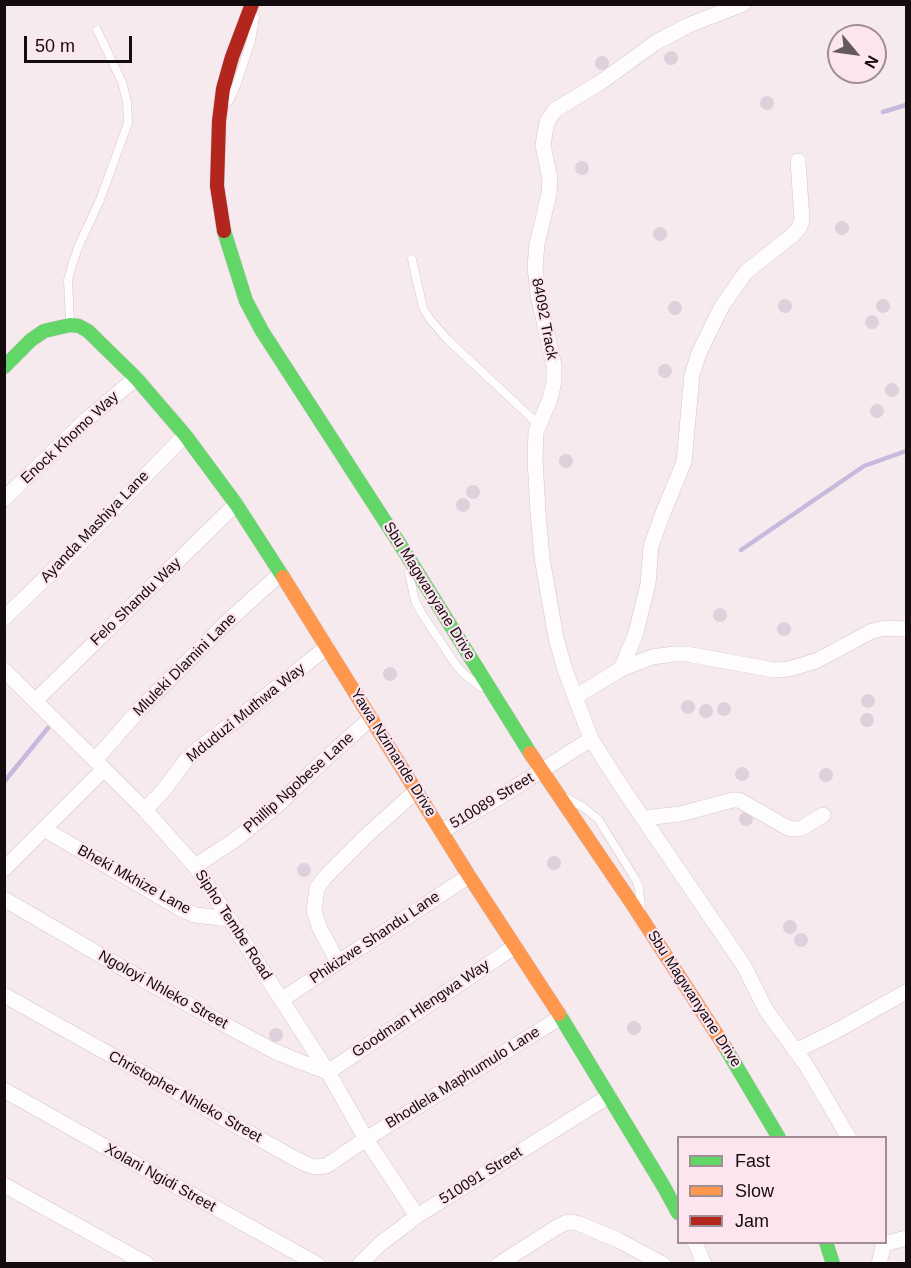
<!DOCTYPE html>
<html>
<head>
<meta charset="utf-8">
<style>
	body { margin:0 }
	#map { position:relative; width:911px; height:1268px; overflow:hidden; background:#f7eaef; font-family:Helvetica,sans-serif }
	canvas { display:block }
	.frame { position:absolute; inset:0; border:6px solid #150c10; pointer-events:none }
	.legend { position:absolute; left:677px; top:1136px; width:210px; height:108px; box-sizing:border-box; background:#fce5ee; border:2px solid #a08e95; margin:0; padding:8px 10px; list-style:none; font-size:18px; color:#150c10 }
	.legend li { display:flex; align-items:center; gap:12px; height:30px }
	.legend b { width:30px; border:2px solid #a08e95 }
	.north { position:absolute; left:827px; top:24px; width:60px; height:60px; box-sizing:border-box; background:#fce5ee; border:2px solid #a08e95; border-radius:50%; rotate:119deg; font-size:16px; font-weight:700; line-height:24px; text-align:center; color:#150c10 }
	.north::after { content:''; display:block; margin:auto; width:21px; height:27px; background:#645a5e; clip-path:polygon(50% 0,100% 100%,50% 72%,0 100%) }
	.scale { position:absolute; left:24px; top:36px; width:108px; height:27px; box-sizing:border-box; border:3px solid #150c10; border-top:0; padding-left:8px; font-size:18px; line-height:21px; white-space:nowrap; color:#150c10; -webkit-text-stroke:4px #fce5ee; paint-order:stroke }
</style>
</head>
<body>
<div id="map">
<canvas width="911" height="1268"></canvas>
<div class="frame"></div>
<ul class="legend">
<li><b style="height:8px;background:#63d668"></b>Fast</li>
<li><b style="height:8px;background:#ff974d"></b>Slow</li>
<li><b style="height:8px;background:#b3261e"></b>Jam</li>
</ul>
<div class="north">N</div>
<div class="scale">50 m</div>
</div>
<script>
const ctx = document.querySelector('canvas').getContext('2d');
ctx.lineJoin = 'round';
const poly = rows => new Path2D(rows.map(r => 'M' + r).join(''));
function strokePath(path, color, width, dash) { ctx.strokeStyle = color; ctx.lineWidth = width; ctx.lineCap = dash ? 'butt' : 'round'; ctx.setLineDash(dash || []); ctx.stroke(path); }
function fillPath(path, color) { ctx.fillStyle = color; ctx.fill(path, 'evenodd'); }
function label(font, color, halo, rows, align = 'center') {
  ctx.font = font + ' Helvetica,sans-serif'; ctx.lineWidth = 4.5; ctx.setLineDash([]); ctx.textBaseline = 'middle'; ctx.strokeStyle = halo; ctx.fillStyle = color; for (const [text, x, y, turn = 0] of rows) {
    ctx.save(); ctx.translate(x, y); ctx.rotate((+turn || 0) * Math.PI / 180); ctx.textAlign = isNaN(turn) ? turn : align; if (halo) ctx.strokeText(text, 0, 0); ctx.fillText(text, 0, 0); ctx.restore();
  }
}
strokePath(poly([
	[883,112,906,105],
	[741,550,864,466,906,451],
	[4,782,48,728]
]), '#c7b8de', 4.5);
fillPath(poly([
	'664 58a7 7 0 1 1 14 0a7 7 0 1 1-14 0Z',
	'595 63a7 7 0 1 1 14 0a7 7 0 1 1-14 0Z',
	'760 103a7 7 0 1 1 14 0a7 7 0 1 1-14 0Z',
	'575 168a7 7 0 1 1 14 0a7 7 0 1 1-14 0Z',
	'835 228a7 7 0 1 1 14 0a7 7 0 1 1-14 0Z',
	'653 234a7 7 0 1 1 14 0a7 7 0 1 1-14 0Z',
	'876 306a7 7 0 1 1 14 0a7 7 0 1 1-14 0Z',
	'778 306a7 7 0 1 1 14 0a7 7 0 1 1-14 0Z',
	'668 308a7 7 0 1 1 14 0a7 7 0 1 1-14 0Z',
	'865 322a7 7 0 1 1 14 0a7 7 0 1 1-14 0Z',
	'658 371a7 7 0 1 1 14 0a7 7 0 1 1-14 0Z',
	'885 390a7 7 0 1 1 14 0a7 7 0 1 1-14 0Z',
	'870 411a7 7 0 1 1 14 0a7 7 0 1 1-14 0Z',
	'559 461a7 7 0 1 1 14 0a7 7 0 1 1-14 0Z',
	'466 492a7 7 0 1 1 14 0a7 7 0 1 1-14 0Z',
	'456 505a7 7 0 1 1 14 0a7 7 0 1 1-14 0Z',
	'713 615a7 7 0 1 1 14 0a7 7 0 1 1-14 0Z',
	'777 629a7 7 0 1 1 14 0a7 7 0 1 1-14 0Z',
	'383 674a7 7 0 1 1 14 0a7 7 0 1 1-14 0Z',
	'861 701a7 7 0 1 1 14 0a7 7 0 1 1-14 0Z',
	'681 707a7 7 0 1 1 14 0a7 7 0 1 1-14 0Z',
	'717 709a7 7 0 1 1 14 0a7 7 0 1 1-14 0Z',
	'699 711a7 7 0 1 1 14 0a7 7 0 1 1-14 0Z',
	'860 720a7 7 0 1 1 14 0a7 7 0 1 1-14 0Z',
	'735 774a7 7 0 1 1 14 0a7 7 0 1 1-14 0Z',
	'819 775a7 7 0 1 1 14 0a7 7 0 1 1-14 0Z',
	'739 819a7 7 0 1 1 14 0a7 7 0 1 1-14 0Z',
	'547 863a7 7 0 1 1 14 0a7 7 0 1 1-14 0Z',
	'297 870a7 7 0 1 1 14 0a7 7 0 1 1-14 0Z',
	'783 927a7 7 0 1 1 14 0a7 7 0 1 1-14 0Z',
	'794 940a7 7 0 1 1 14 0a7 7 0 1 1-14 0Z',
	'627 1028a7 7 0 1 1 14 0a7 7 0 1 1-14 0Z',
	'269 1035a7 7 0 1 1 14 0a7 7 0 1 1-14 0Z'
]), '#ded1db');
const lane = poly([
	[229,101,236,86,251,41,255,18],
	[412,259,423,308,429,318,447,339,538,424],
	[70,322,68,280,72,265,79,245,100,200,128,123,127,102,122,82,97,30],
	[409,573,415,601,422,614,456,665,464,674,481,687],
	[567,798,583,807,598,819,636,880,639,888,641,908]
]);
const street = poly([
	[4,499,86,420,136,378],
	[4,618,64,560,185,435],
	[621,669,652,657,674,654,687,654,774,670,789,669,816,661,872,631,885,628,906,629],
	[4,670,145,810,195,866,328,1072,366,1139,417,1216],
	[575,697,621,669,636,633,648,584,651,546,663,513,684,462,692,375,699,353,722,306,746,272,794,234,799,228,802,220,798,161],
	[36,700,236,504],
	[591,739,565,670,556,638,542,558,538,512,535,459,536,432,550,399,554,382,554,366,538,294,535,267,537,244,549,194,550,179,543,145,545,133,547,122,555,110,601,82,655,43,689,25,743,4],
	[95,760,140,709,227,622,280,574],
	[145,810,163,791,187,759,198,749,235,721,327,647],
	[644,818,680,814,733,800,739,800,788,828,794,829,800,829,823,815],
	[44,829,181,909,195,915,229,919],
	[442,831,500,797,591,739,621,786,744,966,766,1010,806,1065,849,1138],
	[195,866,235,840,280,803,321,763,371,718],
	[4,869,104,769],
	[4,899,119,966,220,1022,274,1051,298,1061,328,1072,514,947],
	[338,962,320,929,314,911,317,888,326,876,365,837,416,791],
	[4,995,292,1157,306,1164,315,1167,326,1166,366,1139,561,1017],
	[281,1000,469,876],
	[795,1051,834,1032,906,992],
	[4,1090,100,1144,317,1264],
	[4,1185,147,1264],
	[695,1242,704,1264],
	[884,1244,906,1238],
	[360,1264,380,1244,417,1216,609,1096],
	[499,1264,557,1227,565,1223,571,1222,580,1224,618,1240,663,1264],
	[879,1264,884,1242]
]);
const fast = poly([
	[224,231,246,301,262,331,401,546,530,753],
	[4,367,31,340,44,331,70,325,79,326,88,331,136,378,185,435,236,504,283,577],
	[559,1014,664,1187,678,1213],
	[725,1047,779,1138],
	[826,1242,833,1264]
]);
const slow = poly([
	[283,577,469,876,559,1014],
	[530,753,633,905,725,1047]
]);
const jam = poly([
	[224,231,217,186,219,121,223,89,232,57,252,4]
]);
strokePath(lane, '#d3c7cc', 9);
strokePath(street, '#d3c7cc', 16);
strokePath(fast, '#d3c7cc', 15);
strokePath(slow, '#d3c7cc', 15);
strokePath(jam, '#d3c7cc', 15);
strokePath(lane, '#fefcfd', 8);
strokePath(street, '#fefcfd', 15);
strokePath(fast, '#63d668', 14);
strokePath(slow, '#ff974d', 14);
strokePath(jam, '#b3261e', 14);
label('15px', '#150c10', '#fce5ee', [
	["84092 Track",544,319,79],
	["Enock Khomo Way",70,438,-43],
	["Ayanda Mashiya Lane",95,527,-46],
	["Sbu Magwanyane Drive",429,591,58],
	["Felo Shandu Way",136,602,-44],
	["Mluleki Dlamini Lane",185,665,-45],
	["Mduduzi Muthwa Way",246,713,-39],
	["Yawa Nzimande Drive",393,753,58],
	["Phillip Ngobese Lane",299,783,-42],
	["510089 Street",492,801,-31],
	["Bheki Mkhize Lane",134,880,29],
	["Sipho Tembe Road",233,925,57],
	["Phikizwe Shandu Lane",375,938,-34],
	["Ngoloyi Nhleko Street",163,990,29],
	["Sbu Magwanyane Drive",694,999,57],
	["Goodman Hlengwa Way",421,1009,-34],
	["Bhodlela Maphumulo Lane",463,1078,-32],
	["Christopher Nhleko Street",185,1097,29],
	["510091 Street",481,1176,-32],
	["Xolani Ngidi Street",160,1178,29]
]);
</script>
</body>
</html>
